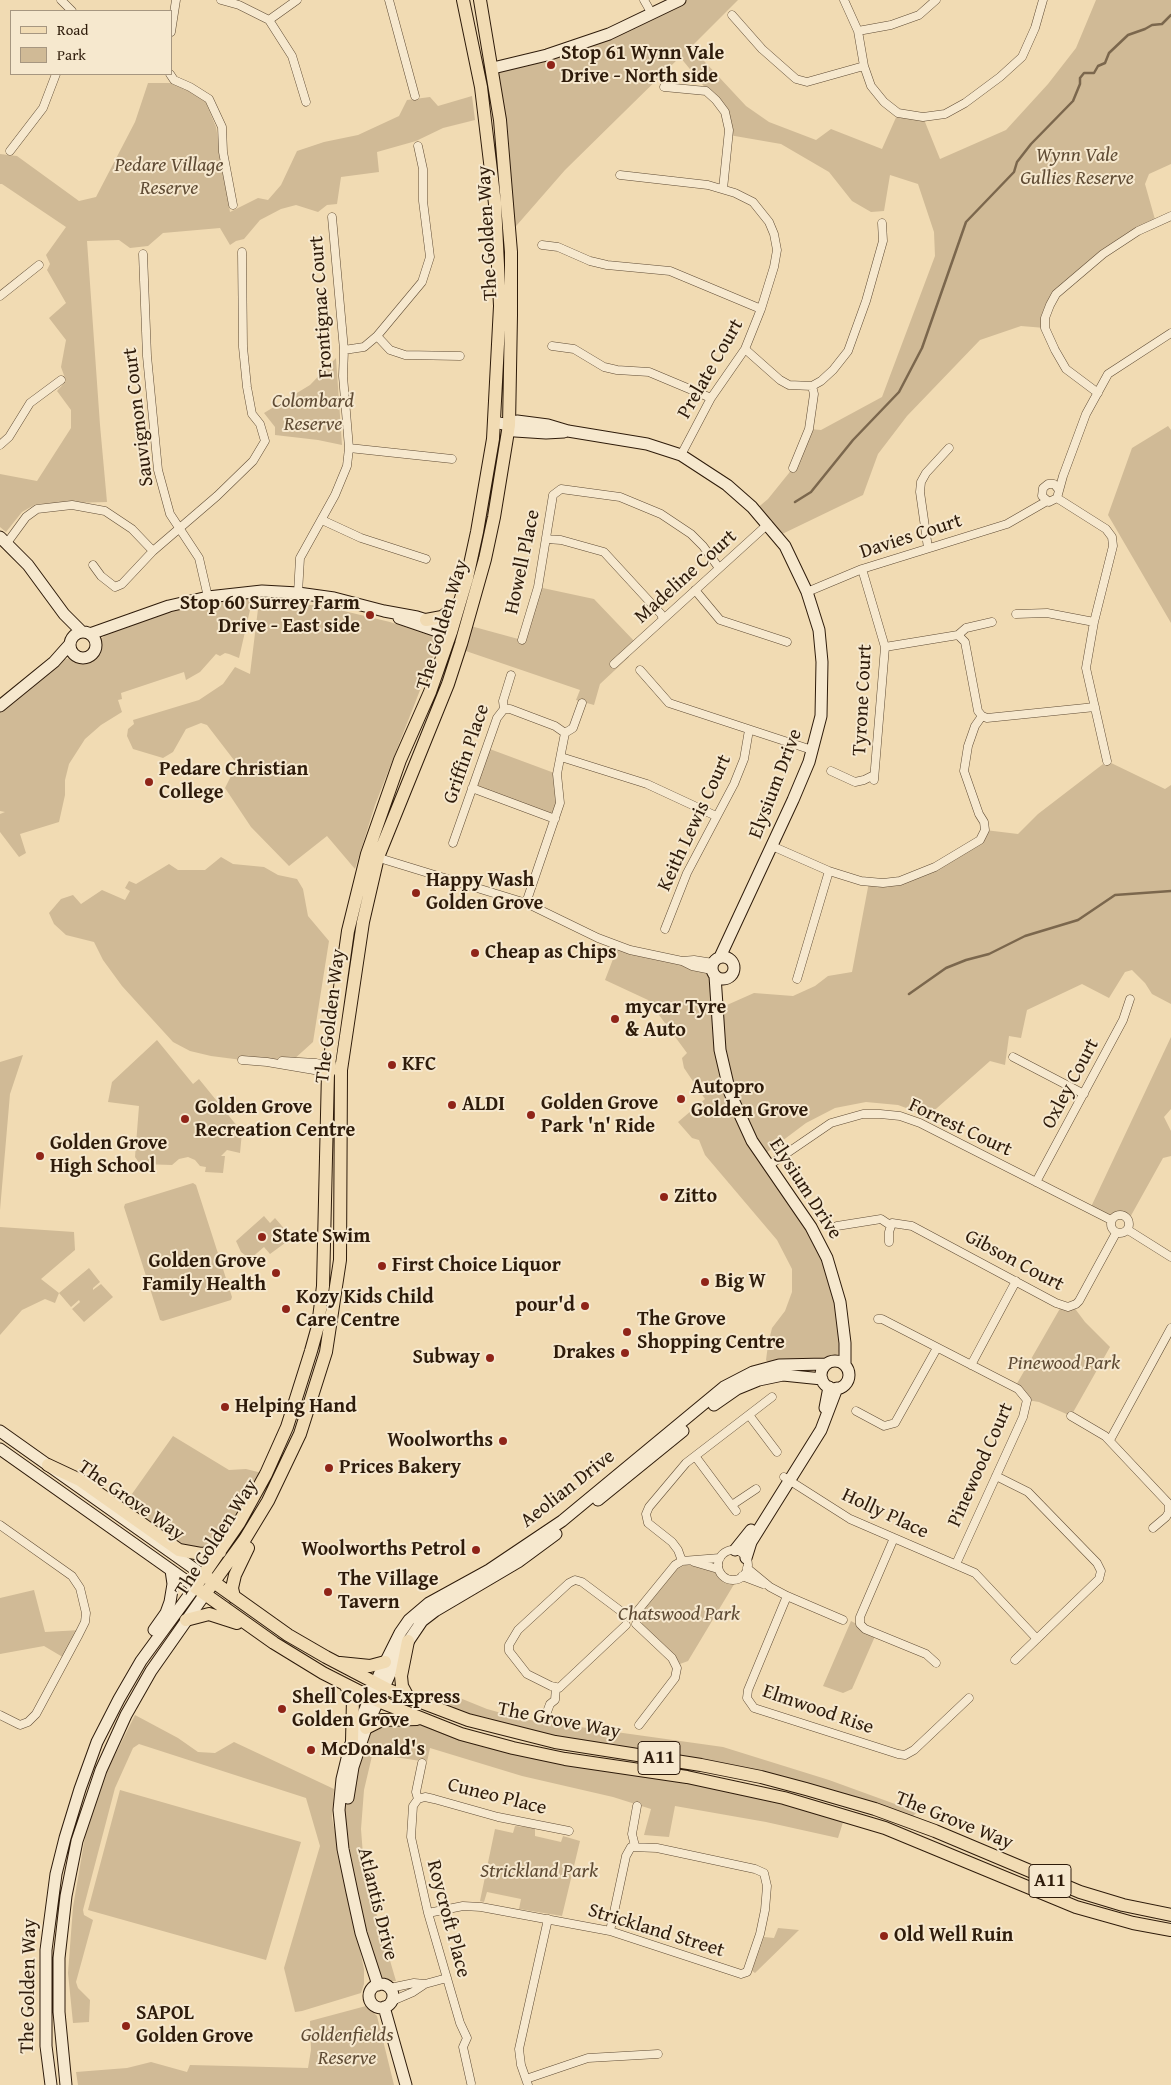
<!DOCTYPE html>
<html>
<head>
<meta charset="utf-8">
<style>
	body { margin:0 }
	#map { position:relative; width:1171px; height:2085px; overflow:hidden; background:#f1dbb3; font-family:"Gentium Book Plus",serif }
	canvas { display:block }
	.legend { position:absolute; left:10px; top:10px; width:162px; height:65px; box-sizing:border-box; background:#f6e8ce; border:1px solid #a69680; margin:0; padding:6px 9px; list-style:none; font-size:15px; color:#2e1b0a }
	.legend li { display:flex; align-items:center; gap:10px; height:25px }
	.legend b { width:25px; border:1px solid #a69680 }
</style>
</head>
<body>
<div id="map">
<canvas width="1171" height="2085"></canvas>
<ul class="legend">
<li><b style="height:6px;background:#f1dbb3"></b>Road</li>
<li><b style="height:14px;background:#d0ba96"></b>Park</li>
</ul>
</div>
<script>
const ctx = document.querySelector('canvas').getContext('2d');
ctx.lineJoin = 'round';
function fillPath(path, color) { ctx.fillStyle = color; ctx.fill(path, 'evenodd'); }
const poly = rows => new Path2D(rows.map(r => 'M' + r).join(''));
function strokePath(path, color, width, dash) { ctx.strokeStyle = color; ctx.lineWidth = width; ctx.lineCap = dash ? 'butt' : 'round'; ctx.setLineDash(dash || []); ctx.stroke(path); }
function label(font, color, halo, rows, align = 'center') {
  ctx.font = font + ' "Gentium Book Plus",serif'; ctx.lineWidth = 4; ctx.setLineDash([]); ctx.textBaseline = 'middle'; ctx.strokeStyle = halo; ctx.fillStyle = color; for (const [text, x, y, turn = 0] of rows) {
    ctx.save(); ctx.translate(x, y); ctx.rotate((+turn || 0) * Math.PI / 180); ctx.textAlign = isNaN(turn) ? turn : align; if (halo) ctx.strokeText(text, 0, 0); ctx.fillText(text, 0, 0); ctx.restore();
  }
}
fillPath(poly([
	[678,0,738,0,691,47,746,106,769,122,816,140,831,129,882,149,898,113,923,117,940,159,1006,130,1048,84,1076,48,1096,0,1171,0,1171,164,1149,174,1145,184,1156,223,1138,231,1056,294,1045,328,1021,326,980,340,907,416,878,454,863,495,778,536,755,510,768,499,793,468,809,429,821,430,882,397,935,256,934,232,918,184,890,175,884,211,871,212,852,201,829,172,781,144,729,135,725,112,680,57,565,170,510,233,493,68,502,71],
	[148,83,170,83,191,90,205,101,216,127,230,212,258,198,268,200,281,185,297,151,324,142,358,135,399,116,407,100,430,97,438,106,472,96,475,120,443,128,416,141,377,152,379,172,341,177,337,204,327,205,318,212,296,205,281,209,260,220,244,239,236,241,230,245,220,228,163,233,148,246,130,248,119,240,87,241,100,425,107,502,36,504,22,512,6,532,0,527,0,474,37,481,71,428,71,410,57,391,66,381,61,367,66,340,49,318,66,303,47,270,50,264,46,255,66,227,2,184,0,184,0,154,17,156,79,201,96,197,135,122],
	[336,358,342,445,318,440,275,435,275,427,264,413,310,385],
	[1168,426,1171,430,1171,623,1108,515,1132,448],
	[538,587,594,599,636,643,626,653,629,657,600,684,594,705,576,700,580,690,460,649,467,625,522,640],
	[250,592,250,610,239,658,229,654,225,653,220,656,216,654,200,672,186,680,184,672,121,693,122,699,118,700,122,712,101,725,85,739,69,764,65,780,65,795,59,822,20,834,26,853,19,857,0,832,0,814,5,812,0,811,0,706,54,662,77,656,89,656,95,650,96,643,108,633,169,606],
	[274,602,323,606,390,622,434,637,436,641,435,652,375,805,355,869,327,836,289,866,251,827,225,788,237,764,207,725,201,723,186,729,173,752,163,758,133,749,127,736,128,729,134,724,133,720,199,700,223,684,235,667,250,674,258,609,266,608],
	[487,748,557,774,560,803,555,819,472,788],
	[1107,761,1165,789,1171,785,1171,1004,1152,994,1145,983,1132,970,1125,972,1109,998,1082,984,1027,1010,1021,1038,1009,1036,1005,1065,990,1061,928,1116,898,1105,866,1102,835,1108,806,1123,762,1156,825,1254,843,1332,837,1361,826,1364,771,1367,766,1360,768,1345,772,1328,785,1311,792,1292,792,1269,777,1240,705,1155,699,1140,692,1138,678,1122,705,1099,684,1068,682,1058,687,1053,648,1000,605,980,618,946,712,970,718,1009,754,993,793,996,815,986,828,976,852,972,869,882,900,881,980,840,985,830,1018,834,1038,814],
	[221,857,233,864,264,867,278,875,297,879,303,889,308,916,329,941,313,1042,292,1061,242,1060,211,1056,190,1051,173,1042,122,986,103,960,94,942,66,935,54,924,49,913,61,899,73,895,81,904,102,890,125,900,130,891,125,888,129,881,136,884,169,864,178,870,205,870],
	[1171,1037,1171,1109,1164,1117,1171,1131,1171,1156,1163,1158,1128,1221,1124,1216,1114,1217,1090,1209],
	[157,1040,193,1084,199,1079,242,1132,240,1153,227,1150,221,1156,225,1156,223,1173,205,1172,206,1167,200,1166,195,1160,188,1157,179,1159,172,1165,140,1164,135,1157,139,1106,108,1102,112,1082],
	[23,1055,10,1094,0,1210,0,1062],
	[193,1183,196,1185,232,1297,231,1300,163,1321,160,1320,124,1207,125,1204],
	[264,1216,270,1223,275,1218,288,1233,284,1236,285,1243,270,1254,264,1247,250,1259,241,1252,236,1241],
	[0,1227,74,1232,75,1250,41,1279,59,1293,89,1268,100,1282,93,1288,93,1290,101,1284,113,1297,84,1322,72,1309,80,1302,79,1300,71,1307,59,1293,55,1303,45,1299,22,1310,0,1335],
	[1062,1305,1073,1306,1085,1322,1110,1347,1071,1416,1039,1402,1027,1400,1015,1387],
	[173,1436,229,1470,246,1469,266,1474,220,1552,195,1554,121,1517,127,1501],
	[689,1563,716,1572,723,1580,736,1581,688,1661,680,1664,678,1660,642,1624,641,1615,639,1613,674,1571],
	[34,1590,45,1632,81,1630,66,1659,44,1646,0,1654,0,1598],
	[851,1621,876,1634,852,1689,843,1693,823,1686],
	[445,1692,487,1709,523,1719,723,1747,829,1780,917,1812,908,1821,761,1777,560,1743,439,1710],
	[135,1715,178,1738,198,1752,215,1753,234,1742,334,1789,332,1818,364,1969,364,1984,361,1993,302,2011,295,2012,284,1968,320,1846,306,1798,139,1744,133,1748,115,1788,83,1910,84,1915,93,1920,76,1982,78,1988,90,2000,89,2022,73,2023,68,1973,73,1907,86,1831,105,1775],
	[422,1719,461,1734,845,1816,838,1838,766,1822,675,1806,669,1837,644,1835,651,1809,613,1797,522,1776,430,1748,427,1762,382,1755,372,1756,364,1790,361,1829,363,1855,372,1899,396,1981,388,1981,378,1985,361,1933,342,1804,364,1726],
	[120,1790,301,1842,266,1960,88,1910],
	[515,1826,535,1828,535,1836,561,1842,563,1836,580,1841,562,1916,519,1909,521,1899,487,1892,484,1902,480,1901,495,1829,513,1833],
	[778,1928,799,1930,755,1973,752,1971,764,1937,774,1938],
	[366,2006,377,2016,394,2085,78,2085,76,2072,127,2068,151,2062,187,2072,190,2065,308,2068,311,2050,310,2021]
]), '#d0ba96');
strokePath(poly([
	[795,502,811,492,853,440,899,392,922,348,966,222,1014,172,1017,162,1031,144,1073,101,1080,84,1080,78,1084,73,1094,73,1098,66,1105,63,1109,53,1128,35,1145,29,1152,25,1162,24,1171,15],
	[909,994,946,968,966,960,989,954,1025,936,1078,920,1115,895,1171,891]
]), '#7b674d', 2.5);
const street = poly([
	[61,0,72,11],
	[221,0,239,5,269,20,292,56,306,102],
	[389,0,415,96],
	[644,0,652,14],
	[844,0,858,31,864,66,871,86,884,102,898,113,923,117,945,114,965,103,1000,77,1022,57,1035,28,1043,0],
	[732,15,762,49,796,79,807,82,864,66],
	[269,20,297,0],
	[858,31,891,25,919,15,936,0],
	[171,32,176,0],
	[170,74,174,80,190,87,209,99,222,127,223,152,233,205],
	[664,87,706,91,716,100,725,112,729,130,723,189],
	[10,151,43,108,56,74],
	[620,175,708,185,735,193,753,202,769,222,774,234,777,250,774,267,761,309,745,349,711,398,681,455],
	[542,245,558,247,590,261,607,265,670,271,761,309],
	[143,254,147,356,158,470,170,514,199,558,208,597],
	[0,296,39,265],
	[377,336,390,350,405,355,460,356],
	[552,346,574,349,604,367,617,370,649,372,711,398],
	[745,349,780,380,789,385,812,386,821,381,833,370,848,351,866,301,883,241,882,223],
	[344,350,364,347,377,336,422,282,430,257,423,201,423,169,418,146],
	[1098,393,1066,369,1055,350,1045,328,1045,318,1050,305,1056,294,1103,254,1138,231,1171,216],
	[0,445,9,437,30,403,61,380],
	[349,448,452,459],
	[793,468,809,429,814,394,812,386],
	[1059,490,1054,484,1048,484,1043,488,1042,496,1049,502,1057,498,1063,476,1086,414,1108,374,1171,333],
	[1057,498,1106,529,1112,537,1113,546,1094,622,1086,668,1107,761],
	[322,520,361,538,426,559],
	[546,539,561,540,604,552,661,614,663,619],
	[7,543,26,517,37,509,72,505,105,511,132,529,153,551],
	[928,548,920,492,921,482,926,473,949,448],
	[93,565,101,576,115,587,122,584,153,551,217,496,253,461,265,441,260,424,252,414,247,387,243,347,242,252],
	[862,569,885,647,874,780],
	[695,590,720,620,787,642],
	[807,592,862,569,1007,524,1047,501],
	[298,593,300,558,335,495,347,466,349,448,343,376,344,350,332,217],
	[1016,614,1047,613,1094,622],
	[958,635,966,628,992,622],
	[522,640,538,587,553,495,561,489,620,497,661,514,691,534,703,546,719,568],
	[885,647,958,635,965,642,978,711,982,716],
	[614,664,768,524],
	[640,670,669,703,812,750],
	[504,709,510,709,555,726,565,733,557,774,560,803,526,903],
	[504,709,503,701,511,675],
	[982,716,987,718,1095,707],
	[565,733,573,728,582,703],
	[561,757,647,784,716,816],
	[831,771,855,782,864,780,874,775],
	[472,788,555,819],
	[453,843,497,718,504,709],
	[772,846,829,871,861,881,883,883,900,881,935,867,980,840,985,830,984,822,979,814,964,771,968,746,975,726,982,716],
	[376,857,526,903,598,938,630,950,682,961,692,966,712,970],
	[665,929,687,873,734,784,744,759,749,730],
	[682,961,694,960,713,963],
	[797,979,829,871],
	[1013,1057,1084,1094],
	[242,1060,267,1062,320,1071,332,1071],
	[282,1061,316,1063,332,1067],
	[768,1166,831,1123,863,1114,880,1114,900,1116,920,1123,1111,1220],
	[1036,1182,1123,1020,1130,999],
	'1111 1224a9 9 0 1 1 18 0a9 9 0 1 1-18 0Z',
	[837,1226,881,1219,890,1225],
	[1128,1230,1171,1257],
	[889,1242,889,1232,892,1223,912,1226,1056,1303,1068,1307,1076,1304,1079,1301,1116,1233],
	[878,1319,882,1319,1018,1389,1027,1400,1023,1417,956,1564],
	[971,1365,1016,1281],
	[856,1411,884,1426,895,1423,937,1348],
	[749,1415,777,1452],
	[1071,1416,1105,1436,1169,1504,1169,1512,1166,1517,1153,1528],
	[1110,1440,1171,1328],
	[695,1456,736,1511],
	[996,1476,1028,1492,1097,1563,1101,1571,1099,1579,1015,1660],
	[784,1477,850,1519,975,1573,1037,1639],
	[732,1505,756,1489],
	[0,1525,72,1576,80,1588,86,1613,85,1622,79,1634,36,1714,28,1722,20,1725,0,1715],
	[894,1538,860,1617,860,1624,865,1629,926,1654,936,1663],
	'718 1565a15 15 0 1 1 30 0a15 15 0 1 1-30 0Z',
	[682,1561,678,1550,672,1542,648,1523,646,1514,649,1507,686,1463,772,1397],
	[694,1562,718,1569],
	[747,1568,770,1587,787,1596,843,1620],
	[742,1576,763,1584],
	[787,1596,748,1690,747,1698,754,1708,898,1754,905,1755,914,1750,969,1698],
	[635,1614,675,1565,682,1561,720,1558],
	[626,1615,582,1582,575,1580,569,1583,518,1630,509,1645,509,1651,527,1674,551,1686,559,1688,626,1625],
	[636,1624,672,1658,677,1668,675,1678,639,1725],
	[547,1712,550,1704,555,1700,556,1687],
	[422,1763,416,1792,418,1799,413,1806,411,1837,428,1913,460,2023,467,2038,463,2047,471,2083],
	[418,1799,425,1797,434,1799,498,1817,569,1831],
	[635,1846,632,1834,637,1806],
	[428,1913,463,1906,481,1907,610,1931,741,1974,747,1972,760,1934,765,1910,767,1886,764,1873,755,1869,657,1848,631,1847,626,1856,610,1931],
	[390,1988,414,1983,425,1984],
	[392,2001,413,1992,425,1984,447,1978],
	[526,2079,588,2058,658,2054],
	[528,2085,521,2065,519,2049,548,1919]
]);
const secondary = poly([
	[493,68,547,55,609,34,680,0],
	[494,422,509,425,517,421,548,425,568,431,647,444,681,455,727,485,752,507,785,546,807,592,819,630,822,662,821,716,809,762,793,800,720,957],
	[509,425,515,431,546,433,564,432],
	[0,537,28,565,64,614,82,632],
	[399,618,437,631,450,632],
	'70 645a13 13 0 1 1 26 0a13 13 0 1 1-26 0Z',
	[90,634,169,606,208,597,262,591,298,593,334,598,384,611,417,617,439,624,451,632],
	[0,706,54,662,70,644],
	'712 968a11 11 0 1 1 22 0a11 11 0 1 1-22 0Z',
	[715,976,720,1050,730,1093,752,1141,811,1227,827,1258,840,1302,845,1343,845,1364],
	'821 1375a14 14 0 1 1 28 0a14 14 0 1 1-28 0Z',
	[714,1405,737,1389,759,1380,783,1375,822,1379],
	[825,1408,829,1387],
	[0,1431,203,1575],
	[0,1449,195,1587,141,1661,119,1699,97,1742,80,1789,65,1838,56,1874,46,1950,46,2046,51,2085],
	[598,1500,683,1431],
	[735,1550,751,1530],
	[746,1558,751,1542,821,1430,837,1388],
	[154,1630,166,1613,170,1602,173,1584,171,1570],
	[348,1798,353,1767,366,1728,397,1658,422,1621,435,1611,518,1562,556,1534],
	'369 1996a12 12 0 1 1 24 0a12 12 0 1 1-24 0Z',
	[378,1985,361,1933,352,1892,343,1849,339,1810,342,1779,350,1746,379,1675,400,1633,409,1620,429,1603,489,1570,562,1521,724,1387,753,1372,779,1365,826,1364],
	[384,2007,406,2085],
	[66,2085,59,2012,59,1958,66,1896,77,1841,101,1770,126,1715,151,1671,205,1594]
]);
const primary = poly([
	[426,620,442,617,459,605],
	[329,1065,348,931,367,854,400,760,430,692,451,632,467,578,477,532,493,439,500,306,495,204,481,87,463,0],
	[328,1072,323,1286,318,1326,311,1351,287,1427,266,1474,239,1523,195,1587,274,1643,323,1673,378,1701,461,1734,513,1748,565,1759,687,1777,784,1798,885,1828,1076,1907,1133,1923,1171,1930],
	[48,1465,80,1480,179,1550,201,1554,220,1552],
	[208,1578,288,1635,326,1657,389,1690,468,1720,555,1742,701,1765,761,1777,806,1789,875,1809,935,1831,1080,1892,1123,1905,1171,1915],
	[205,1594,245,1539,268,1501,300,1434,326,1352,340,1260,341,1070,363,922,378,857,448,684,461,644,485,559,494,517,509,425,511,315,511,252,500,120,480,0],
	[234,1597,232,1588,235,1575,248,1548],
	[186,1620,209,1614,237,1623],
	[408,1641,401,1676,402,1686,409,1699],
	[340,1663,370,1666,385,1662],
	[346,1686,353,1699,352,1741],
	[366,1728,382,1720,417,1719]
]);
const highway = poly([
	[328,1072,329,1065]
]);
strokePath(street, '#5f4b34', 9);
strokePath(secondary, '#2e1b0a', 13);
strokePath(primary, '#2e1b0a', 14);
strokePath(highway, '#2e1b0a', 16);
strokePath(street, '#f6e8ce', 8);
strokePath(secondary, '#f6e8ce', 11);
strokePath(primary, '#f1dbb3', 12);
strokePath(highway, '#f1dbb3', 14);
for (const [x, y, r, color] of [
	[551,65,5,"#8f2418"],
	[370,615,5,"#8f2418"],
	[149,782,5,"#8f2418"],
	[416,893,5,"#8f2418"],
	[475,953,5,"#8f2418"],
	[615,1019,5,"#8f2418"],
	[392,1065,5,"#8f2418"],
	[681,1099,5,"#8f2418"],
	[452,1105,5,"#8f2418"],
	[531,1115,5,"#8f2418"],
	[185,1119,5,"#8f2418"],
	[40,1156,5,"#8f2418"],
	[664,1197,5,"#8f2418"],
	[262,1237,5,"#8f2418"],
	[382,1266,5,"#8f2418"],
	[276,1273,5,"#8f2418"],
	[705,1282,5,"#8f2418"],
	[585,1306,5,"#8f2418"],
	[286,1309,5,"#8f2418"],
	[627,1332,5,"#8f2418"],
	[625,1353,5,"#8f2418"],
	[490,1358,5,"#8f2418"],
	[225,1407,5,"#8f2418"],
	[503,1441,5,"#8f2418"],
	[329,1468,5,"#8f2418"],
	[476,1550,5,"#8f2418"],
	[328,1592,5,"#8f2418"],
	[282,1709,5,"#8f2418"],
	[311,1750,5,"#8f2418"],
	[884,1936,5,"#8f2418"],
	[126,2026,5,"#8f2418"]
]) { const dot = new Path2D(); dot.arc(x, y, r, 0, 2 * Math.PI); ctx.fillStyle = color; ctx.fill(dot); strokePath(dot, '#f6e8ce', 2); }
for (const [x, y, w] of [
	[659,1758,42],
	[1050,1881,42]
]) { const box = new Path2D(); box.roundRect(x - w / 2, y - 16.5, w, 33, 4); ctx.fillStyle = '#f6e8ce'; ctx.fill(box); strokePath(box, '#2e1b0a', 1); }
label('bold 19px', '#2e1b0a', null, [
	["A11",659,1758],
	["A11",1050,1881]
]);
label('bold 20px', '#2e1b0a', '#f6e8ce', [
	["Stop 61 Wynn Vale",561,54],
	["Drive - North side",561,77],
	["Stop 60 Surrey Farm",360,604,"right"],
	["Drive - East side",360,627,"right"],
	["Pedare Christian",159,770],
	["College",159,793],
	["Happy Wash",426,881],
	["Golden Grove",426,904],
	["Cheap as Chips",485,953],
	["mycar Tyre",625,1008],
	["& Auto",625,1031],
	["KFC",402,1065],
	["Autopro",691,1088],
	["Golden Grove",691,1111],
	["Golden Grove",541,1104],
	["Park 'n' Ride",541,1127],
	["ALDI",462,1105],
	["Golden Grove",195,1108],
	["Recreation Centre",195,1131],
	["Golden Grove",50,1144],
	["High School",50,1167],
	["Zitto",674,1197],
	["State Swim",272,1237],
	["Golden Grove",266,1262,"right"],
	["Family Health",266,1285,"right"],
	["First Choice Liquor",392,1266],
	["Big W",715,1282],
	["Kozy Kids Child",296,1298],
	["Care Centre",296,1321],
	["pour'd",575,1306,"right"],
	["The Grove",637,1320],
	["Shopping Centre",637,1343],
	["Drakes",615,1353,"right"],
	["Subway",480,1358,"right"],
	["Helping Hand",235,1407],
	["Woolworths",493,1441,"right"],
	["Prices Bakery",339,1468],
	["Woolworths Petrol",466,1550,"right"],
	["The Village",338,1580],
	["Tavern",338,1603],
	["Shell Coles Express",292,1698],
	["Golden Grove",292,1721],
	["McDonald's",321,1750],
	["Old Well Ruin",894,1936],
	["SAPOL",136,2014],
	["Golden Grove",136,2037]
], 'left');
label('italic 20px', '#5f4b34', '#f6e8ce', [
	["Wynn Vale",1077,156],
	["Gullies Reserve",1077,179],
	["Pedare Village",169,166],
	["Reserve",169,189],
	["Colombard",313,402],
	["Reserve",313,425],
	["Pinewood Park",1064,1364],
	["Chatswood Park",679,1615],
	["Strickland Park",539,1872],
	["Goldenfields",347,2036],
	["Reserve",347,2059]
]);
label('20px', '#2e1b0a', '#f6e8ce', [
	["The Golden Way",488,233,-93],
	["Frontignac Court",322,307,-94],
	["Prelate Court",711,369,-60],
	["Sauvignon Court",139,417,-97],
	["Davies Court",911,537,-18],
	["Howell Place",523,562,-78],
	["Madeline Court",686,577,-42],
	["The Golden Way",443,625,-73],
	["Tyrone Court",863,700,-87],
	["Griffin Place",467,754,-71],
	["Elysium Drive",776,784,-69],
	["Keith Lewis Court",695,823,-65],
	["The Golden Way",331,1016,-83],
	["Oxley Court",1071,1084,-62],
	["Forrest Court",960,1128,25],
	["Elysium Drive",805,1189,57],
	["Gibson Court",1014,1261,28],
	["Pinewood Court",981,1465,-66],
	["Aeolian Drive",568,1489,-38],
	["The Grove Way",131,1501,35],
	["Holly Place",885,1514,25],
	["The Golden Way",217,1538,-57],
	["Elmwood Rise",818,1710,19],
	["The Grove Way",559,1721,11],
	["Cuneo Place",497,1797,14],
	["The Grove Way",954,1821,22],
	["Atlantis Drive",377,1904,76],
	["Roycroft Place",448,1919,75],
	["Strickland Street",656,1931,17],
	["The Golden Way",29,1986,-89]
]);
</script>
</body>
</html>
